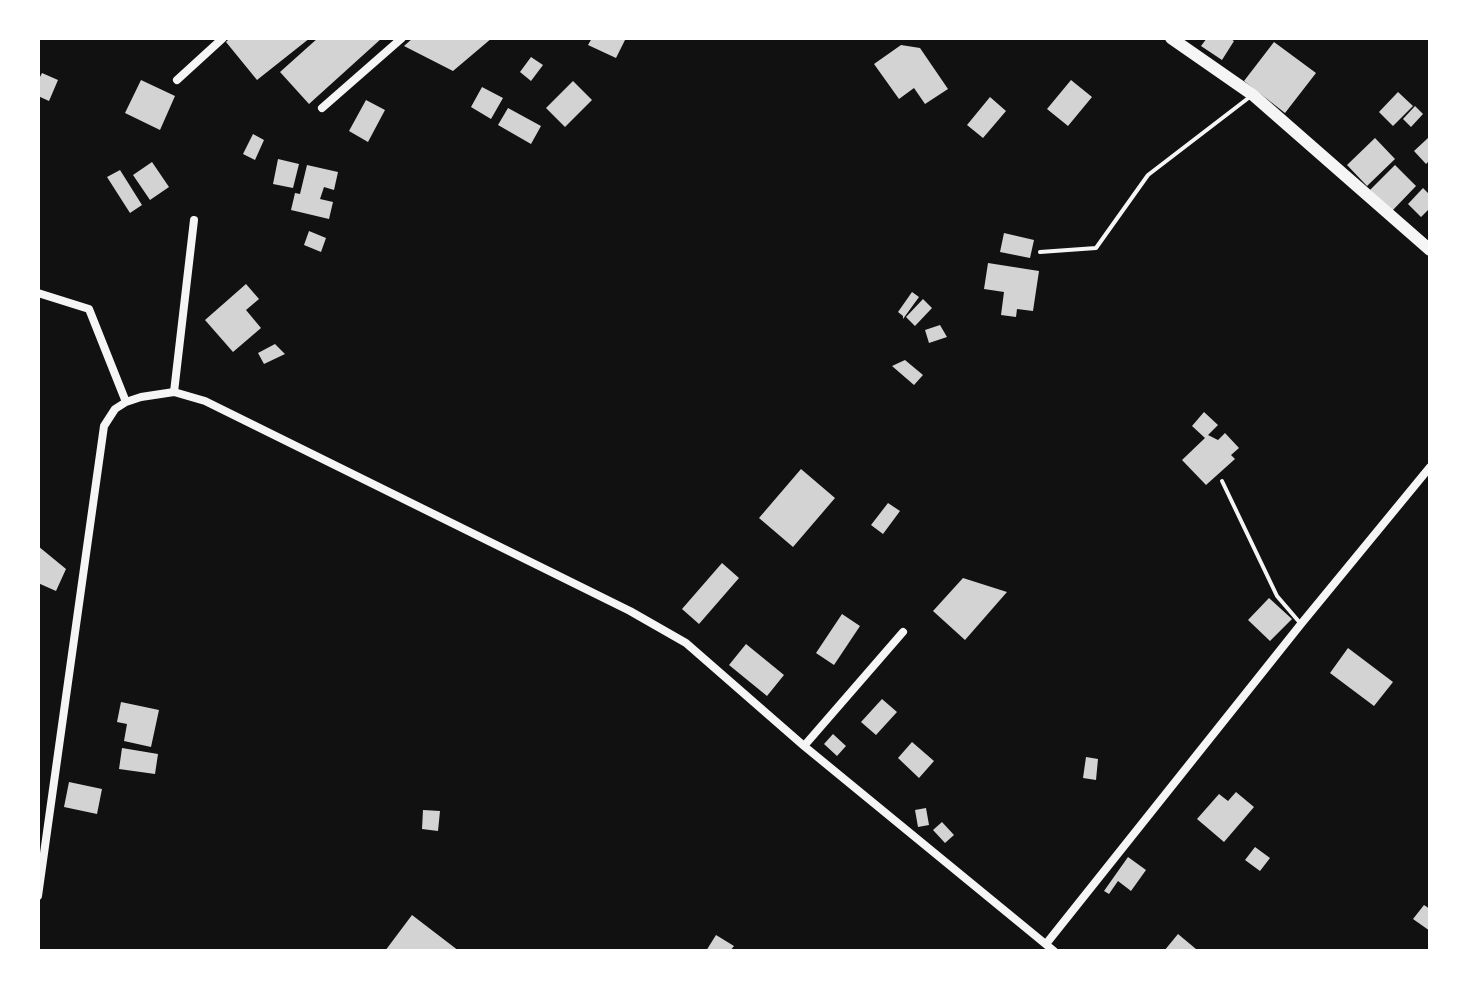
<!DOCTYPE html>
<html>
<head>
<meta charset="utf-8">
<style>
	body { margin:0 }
	#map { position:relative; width:1468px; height:989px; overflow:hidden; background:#111; font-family:Inter,sans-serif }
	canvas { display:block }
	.frame { position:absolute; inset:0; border:40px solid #fff; pointer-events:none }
</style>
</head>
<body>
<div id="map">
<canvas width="1468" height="989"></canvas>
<div class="frame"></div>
</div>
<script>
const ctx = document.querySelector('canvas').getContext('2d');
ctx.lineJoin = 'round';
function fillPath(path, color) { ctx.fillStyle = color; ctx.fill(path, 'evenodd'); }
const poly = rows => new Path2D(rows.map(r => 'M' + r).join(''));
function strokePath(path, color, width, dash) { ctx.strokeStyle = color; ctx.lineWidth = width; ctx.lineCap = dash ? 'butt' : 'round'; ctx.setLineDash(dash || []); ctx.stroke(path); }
fillPath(poly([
	[230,38,310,38,257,80,226,42],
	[318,38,382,38,309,104,280,72],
	[413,38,492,38,453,71,404,46],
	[592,38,600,39,626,38,616,58,588,45],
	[1207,38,1229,38,1234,41,1222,60,1201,46],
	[1274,42,1316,73,1285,113,1244,81],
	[901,45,920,48,948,89,925,104,914,88,899,99,874,64],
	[531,57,543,65,531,81,520,72],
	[42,73,58,80,49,101,38,96,38,81],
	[141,80,175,96,160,130,125,113],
	[1071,80,1092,97,1068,126,1047,109],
	[573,81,592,100,565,127,546,108],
	[482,87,503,98,491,119,471,107],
	[1398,92,1413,106,1393,126,1379,112],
	[990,97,1006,111,983,138,967,125],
	[366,100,385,110,368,142,349,131],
	[1415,106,1423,114,1411,127,1403,119],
	[508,108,541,126,531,144,498,125],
	[253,134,264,140,255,160,243,154],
	[1375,138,1395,159,1367,186,1347,165],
	[1428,138,1430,140,1430,160,1426,164,1414,151],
	[278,159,299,164,293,188,273,184],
	[152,162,169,187,150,200,133,175],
	[307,165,338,172,334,190,324,187,320,199,333,202,329,219,291,210,295,193,300,194],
	[1395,165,1416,186,1392,211,1370,190],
	[120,170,142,205,130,213,107,177],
	[1423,188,1428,193,1430,190,1430,208,1421,217,1408,204],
	[309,231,326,238,321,252,304,245],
	[1004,233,1034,240,1030,258,1000,252],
	[988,263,1039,271,1033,311,1017,309,1016,317,1001,315,1004,292,984,289],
	[246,284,259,299,246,310,261,328,233,352,205,320],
	[912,292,919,297,903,319,903,316,898,312],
	[923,299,932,308,915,326,906,317],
	[940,325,947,337,929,343,925,330],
	[275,344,285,354,264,364,258,353],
	[905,360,923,375,914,385,892,366],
	[1204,412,1218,425,1208,435,1218,440,1225,433,1239,448,1231,455,1235,459,1206,485,1182,460,1205,438,1192,426],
	[801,469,835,498,793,547,759,518],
	[888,503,900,511,883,534,871,525],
	[38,546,66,569,56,591,38,583],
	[722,563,739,578,699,624,682,609],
	[963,578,1007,592,965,640,933,611],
	[1269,598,1292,619,1270,641,1248,620],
	[842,614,860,626,834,665,816,653],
	[746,644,784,675,767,696,729,665],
	[1348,648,1393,682,1374,706,1330,673],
	[882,699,897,712,876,735,861,722],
	[121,702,159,710,151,747,124,741,127,724,117,722],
	[833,734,846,746,837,756,824,744],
	[912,742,934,761,919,778,898,758],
	[122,748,158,754,155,774,119,769],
	[1086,757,1098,759,1096,780,1083,778],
	[69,782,102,789,97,814,64,807],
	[1236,792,1254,807,1224,842,1197,819,1219,794,1228,801],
	[926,808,929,825,918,827,915,810],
	[423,810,440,811,438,831,422,829],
	[942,822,954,835,945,843,933,830],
	[1255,847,1270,858,1260,871,1245,860],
	[1128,857,1146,870,1131,891,1118,881,1109,894,1104,891],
	[1424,905,1430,909,1430,931,1413,919],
	[412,915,459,951,385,951],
	[1178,934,1196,949,1195,951,1164,951],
	[716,935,734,946,730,951,706,951]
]), '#d3d3d3');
strokePath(poly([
	[1040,252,1096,248,1148,175,1251,96],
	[1222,481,1277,596,1301,624]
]), '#f5f5f5', 4);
strokePath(poly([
	[177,80,223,38],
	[322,108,402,38],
	[38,293,89,309,126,402],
	[174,392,194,220],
	[804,746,903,632],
	[38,896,104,426,115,409,126,402,141,397,174,392,205,401,630,611,686,643,804,746,1054,951],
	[1046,944,1301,624,1430,467]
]), '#f5f5f5', 8);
strokePath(poly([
	[1171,38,1253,95,1430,250]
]), '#f5f5f5', 12);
</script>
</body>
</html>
